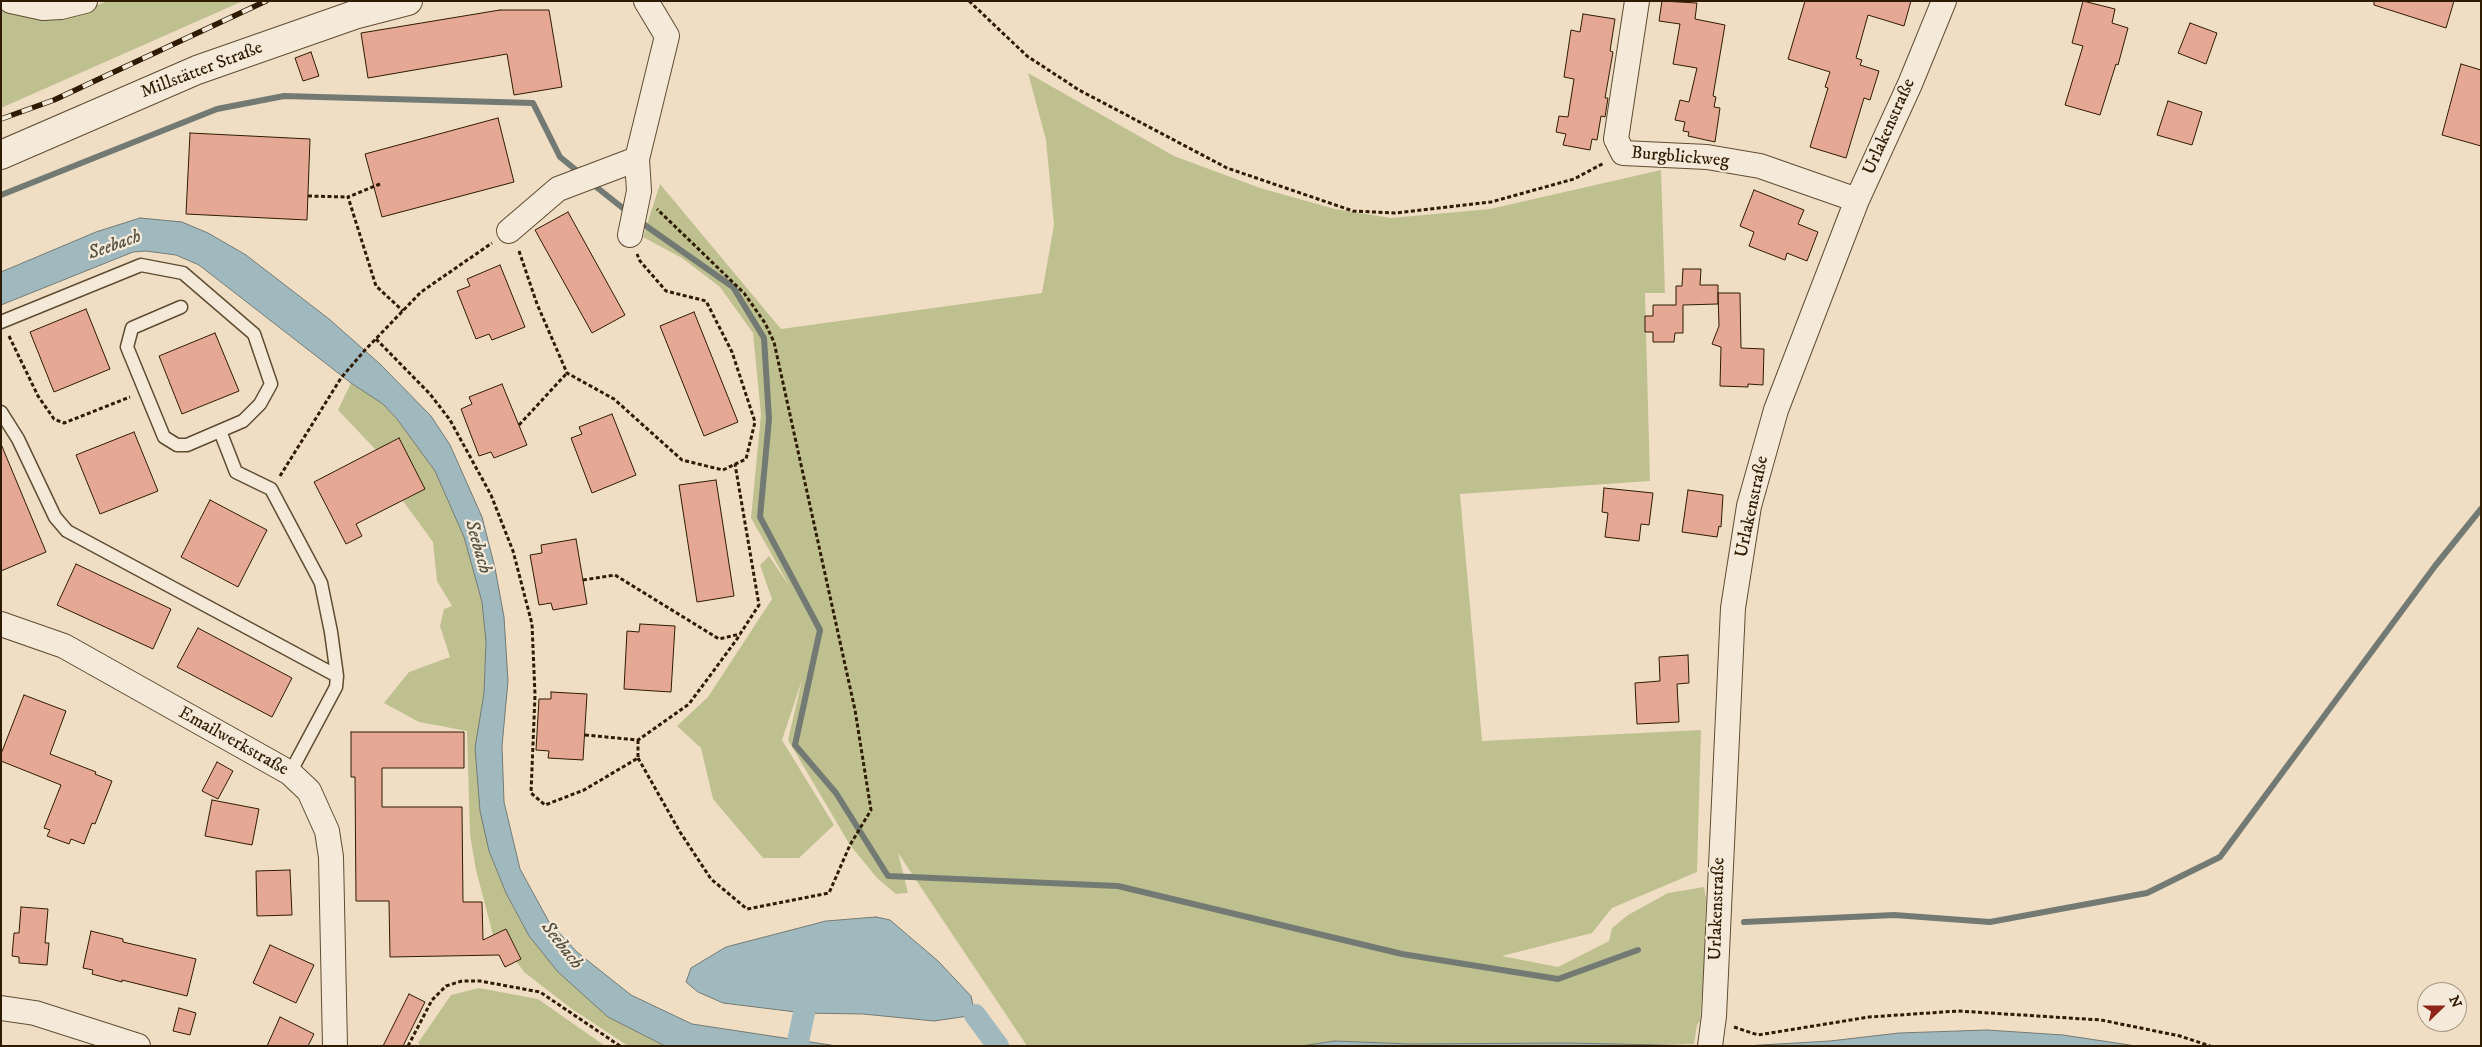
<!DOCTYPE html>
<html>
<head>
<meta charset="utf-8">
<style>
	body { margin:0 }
	#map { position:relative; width:2482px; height:1047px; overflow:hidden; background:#f0dec4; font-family:"IM FELL DW Pica",serif }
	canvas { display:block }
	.frame { position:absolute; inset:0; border:2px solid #2f1b00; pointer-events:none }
	.north { position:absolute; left:2417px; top:982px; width:50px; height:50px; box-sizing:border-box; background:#f5ead9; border:1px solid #a69782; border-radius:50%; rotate:68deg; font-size:14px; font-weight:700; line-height:20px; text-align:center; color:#2f1b00 }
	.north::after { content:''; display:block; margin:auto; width:18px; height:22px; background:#8f2418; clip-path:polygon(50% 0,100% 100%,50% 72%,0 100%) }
</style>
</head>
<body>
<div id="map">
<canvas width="2482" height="1047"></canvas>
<div class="frame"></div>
<div class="north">N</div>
</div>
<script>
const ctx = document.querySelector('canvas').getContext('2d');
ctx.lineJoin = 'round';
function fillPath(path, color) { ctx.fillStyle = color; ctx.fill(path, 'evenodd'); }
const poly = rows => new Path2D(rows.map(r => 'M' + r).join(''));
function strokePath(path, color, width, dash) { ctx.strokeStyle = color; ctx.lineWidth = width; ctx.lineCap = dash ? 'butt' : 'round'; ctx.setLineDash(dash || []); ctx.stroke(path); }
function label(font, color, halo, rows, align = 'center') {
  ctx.font = font + ' "IM FELL DW Pica",serif'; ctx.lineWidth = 4.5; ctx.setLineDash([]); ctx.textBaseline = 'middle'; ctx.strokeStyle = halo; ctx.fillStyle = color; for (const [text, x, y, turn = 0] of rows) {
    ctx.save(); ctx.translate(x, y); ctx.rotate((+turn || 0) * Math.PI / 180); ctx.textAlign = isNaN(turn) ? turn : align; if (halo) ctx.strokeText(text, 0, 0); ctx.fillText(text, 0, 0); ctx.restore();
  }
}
fillPath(poly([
	[108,1,243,1,1,108,1,8,46,13,89,8],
	[1028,73,1174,156,1260,188,1335,209,1391,218,1490,209,1661,170,1665,293,1645,293,1650,481,1460,494,1482,741,1701,730,1697,872,1612,908,1592,933,1502,956,1558,967,1609,941,1612,928,1628,915,1668,893,1704,887,1706,898,1704,968,1700,1021,1697,1025,1694,1044,1410,1044,1335,1041,1301,1046,1027,1046,898,853,908,893,896,894,877,878,850,845,788,740,802,680,782,740,834,825,799,858,763,858,713,799,701,748,677,726,708,697,772,599,760,565,769,556,790,587,751,518,761,414,753,333,720,287,682,258,643,237,660,184,781,329,1042,293,1054,225,1046,140],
	[351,383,383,404,397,419,435,471,464,537,482,602,486,641,484,693,489,851,506,893,529,936,608,1017,665,1046,628,1046,572,1009,524,972,516,961,521,958,506,929,493,935,476,870,470,835,467,731,419,722,384,703,409,672,450,657,440,626,444,609,452,606,437,581,433,542,403,501,424,489,399,439,376,450,338,410],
	[479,988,538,999,605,1046,421,1046,418,1043,451,995]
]), '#bfc090');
const water = poly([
	[140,218,182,222,208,233,246,255,329,319,380,364,431,416,450,445,482,517,495,568,504,617,508,681,502,746,504,802,520,869,549,922,577,952,631,995,692,1024,837,1046,665,1046,608,1017,558,972,529,936,506,893,489,851,480,811,475,748,484,693,486,641,482,602,464,537,435,471,397,419,383,404,351,383,199,265,176,255,146,251,133,252,1,305,1,272,96,232,140,218],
	[876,917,890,920,938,961,971,996,975,1015,934,1021,863,1014,804,1013,723,1003,698,992,686,982,691,968,726,947,826,921,876,917],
	[1987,1030,2063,1035,2136,1046,1744,1046,1830,1041,1899,1033,1987,1030],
	[1335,1041,1410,1044,1566,1043,1712,1046,1301,1046,1335,1041]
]);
fillPath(water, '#a0b9bf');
strokePath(water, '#737a73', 1);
strokePath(poly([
	[590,182,629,213],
	[1,195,217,109,284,96,533,103,560,157,581,174],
	[639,221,733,287,764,338,769,419,760,517,820,630,795,745,836,793,888,876,1118,886,1402,954,1558,979,1638,950],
	[1744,922,1894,915,1990,922,2147,893,2220,857,2435,566,2481,509]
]), '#737a73', 6);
strokePath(poly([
	[975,1015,998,1046],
	[797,1046,804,1013]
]), '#a0b9bf', 22);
const building = poly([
	[1662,1,1697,3,1695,19,1725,25,1713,96,1716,97,1714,107,1720,108,1715,142,1688,136,1689,132,1683,131,1685,122,1675,120,1680,100,1689,102,1697,68,1673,64,1680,24,1659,21,1662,1],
	[1805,1,1911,1,1904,26,1868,15,1856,58,1862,60,1860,65,1879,71,1870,100,1864,98,1846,158,1810,147,1828,88,1825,87,1830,72,1788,59,1805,1],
	[2083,1,2115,9,2112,23,2128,28,2118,65,2116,64,2100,115,2065,105,2083,46,2072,43,2083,1],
	[2374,1,2454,1,2446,28,2374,5,2374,1],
	[500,10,549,10,562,87,514,95,507,54,368,78,361,33,500,10],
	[1583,14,1615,19,1610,51,1613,52,1605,98,1608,98,1605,117,1601,116,1597,140,1592,139,1590,150,1563,145,1566,134,1556,132,1559,116,1568,117,1574,79,1564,77,1571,30,1580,32,1583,14],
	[2190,23,2217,33,2206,64,2178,53,2190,23],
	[311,52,319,76,303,81,295,58,311,52],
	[2461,64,2481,70,2481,146,2442,135,2461,64],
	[2168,101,2202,112,2192,145,2157,135,2168,101],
	[498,118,514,182,382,217,365,154,498,118],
	[190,133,310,139,307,220,186,214,190,133],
	[1754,190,1804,210,1798,224,1818,232,1807,261,1787,253,1785,260,1749,246,1754,232,1740,226,1754,190],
	[568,212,625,315,592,333,535,230,568,212],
	[500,265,525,327,492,340,489,334,476,339,457,291,470,286,467,279,500,265],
	[1683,269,1701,269,1700,285,1718,285,1718,304,1683,305,1683,333,1675,333,1674,342,1653,342,1653,332,1645,332,1645,316,1653,316,1653,305,1676,305,1676,286,1682,286,1683,269],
	[1718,293,1740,293,1741,348,1764,349,1763,385,1748,384,1748,387,1720,386,1721,347,1712,344,1719,326,1718,293],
	[86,309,110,369,54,392,30,332,86,309],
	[694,312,738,422,704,436,660,326,694,312],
	[215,333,239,391,182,414,159,356,215,333],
	[502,384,527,445,494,458,491,452,479,456,461,409,472,404,469,397,502,384],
	[612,414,636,475,592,493,571,438,582,434,579,427,612,414],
	[134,432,158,491,100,514,76,455,134,432],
	[399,438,425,489,356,524,362,536,346,544,314,482,399,438],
	[1,444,46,552,1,571,1,444],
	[716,480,734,596,697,602,679,485,716,480],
	[1604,488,1653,493,1649,525,1641,524,1639,541,1605,537,1608,513,1602,512,1604,488],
	[1688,490,1723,495,1721,527,1719,526,1717,537,1682,532,1688,490],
	[210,500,267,530,238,587,181,557,210,500],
	[576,539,587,604,553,610,551,603,539,605,530,555,542,553,541,545,576,539],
	[76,564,171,609,153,649,57,605,76,564],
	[640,624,675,626,671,692,624,689,627,631,639,632,640,624],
	[198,628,292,678,272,717,177,667,198,628],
	[1688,655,1689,683,1677,684,1679,722,1637,724,1635,683,1660,681,1659,657,1688,655],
	[551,692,587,694,583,760,548,758,549,751,536,750,539,699,551,699,551,692],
	[24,695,66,711,50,754,96,772,95,774,112,781,95,824,92,823,84,844,71,839,69,844,47,836,50,830,44,828,61,785,1,761,1,754,24,695],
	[351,732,464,732,464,768,382,768,382,807,462,807,463,902,482,902,483,940,506,929,521,959,505,967,499,955,390,957,389,901,356,901,355,777,351,777,351,732],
	[217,762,233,771,218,799,202,791,217,762],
	[212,800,259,809,252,845,205,836,212,800],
	[290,870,292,915,257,916,256,871,290,870],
	[21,907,48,909,45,943,49,943,47,965,19,963,19,957,12,956,14,933,19,933,21,907],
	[91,931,123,939,123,942,196,959,187,996,122,980,122,982,92,974,93,970,83,968,91,931],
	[270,945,314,965,296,1003,253,983,270,945],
	[409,994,425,1002,403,1046,383,1046,409,994],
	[179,1008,196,1013,190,1035,173,1031,179,1008],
	[280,1017,314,1034,308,1046,267,1046,280,1017]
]);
fillPath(building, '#e4a895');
strokePath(building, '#2f1b00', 1);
const service = poly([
	[1,322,141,265,183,273,254,334,271,384,260,404,243,421,187,445,177,445,164,437,127,347,132,328,181,307],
	[1,412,18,439,55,517,67,531,337,676],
	[220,431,236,472,271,489,321,583,331,632,337,676,336,687,290,773]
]);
const minor = poly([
	[11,1,43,8,61,7,85,1],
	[1637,1,1616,139,1623,153,1707,157,1760,166,1857,200],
	[509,231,558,189,637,159],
	[630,235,639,191,637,159,667,36,646,1],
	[1,624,64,646,290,773,309,791,327,831,331,857,335,1046],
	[1,1008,35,1013,138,1046],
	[1710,1046,1714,1016,1733,608,1749,506,1776,410,1857,200,1910,84,1944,1]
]);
const tertiary = poly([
	[1,155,197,70,354,15,408,1]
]);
strokePath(service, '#5f4c31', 15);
strokePath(minor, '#5f4c31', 26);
strokePath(tertiary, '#5f4c31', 30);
strokePath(poly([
	[969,1,1027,56,1079,90,1227,168,1353,211,1395,213,1491,202,1574,179,1604,163],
	[380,184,348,197,376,286,403,311],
	[308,196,348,197],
	[519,251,537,304,567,373,614,399,682,460,723,470,746,459,755,422,732,352,706,301,666,291,640,261,637,254],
	[9,336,38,396,54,419,64,423,130,397],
	[376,339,430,394,450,420,491,495,513,551,532,624,535,695,531,793,545,805,584,790,638,758,638,740],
	[519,425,567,373],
	[280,476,341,378,365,350,421,292,492,243],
	[583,580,615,575,719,639,740,634,759,605,735,464],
	[585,735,638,740,689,704,740,635],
	[638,758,680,832,711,879,747,909,829,893,850,845,871,810,855,710,774,342,765,323,744,293,657,209],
	[1734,1027,1758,1035,1869,1017,1958,1011,2101,1020,2180,1036,2210,1046],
	[408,1046,432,1000,446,986,462,981,480,981,540,992,620,1046]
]), '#2f1b00', 3, [4, 2.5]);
strokePath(service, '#f5ead9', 12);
strokePath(minor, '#f5ead9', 24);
strokePath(tertiary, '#f5ead9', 28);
const rail = poly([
	[1,119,54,100,266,1]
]);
strokePath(rail, '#2f1b00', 5.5);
strokePath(rail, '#f5ead9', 4, [11]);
label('18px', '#2f1b00', '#f5ead9', [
	["Millstätter Straße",202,71,-21],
	["Urlakenstraße",1890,127,-66],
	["Burgblickweg",1680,158,5],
	["Urlakenstraße",1753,507,-78],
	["Emailwerkstraße",233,742,29],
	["Urlakenstraße",1718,909,-88]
]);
label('italic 19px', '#575243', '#f5ead9', [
	["Seebach",115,246,-20],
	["Seebach",477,547,74],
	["Seebach",561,946,52]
]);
</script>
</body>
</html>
